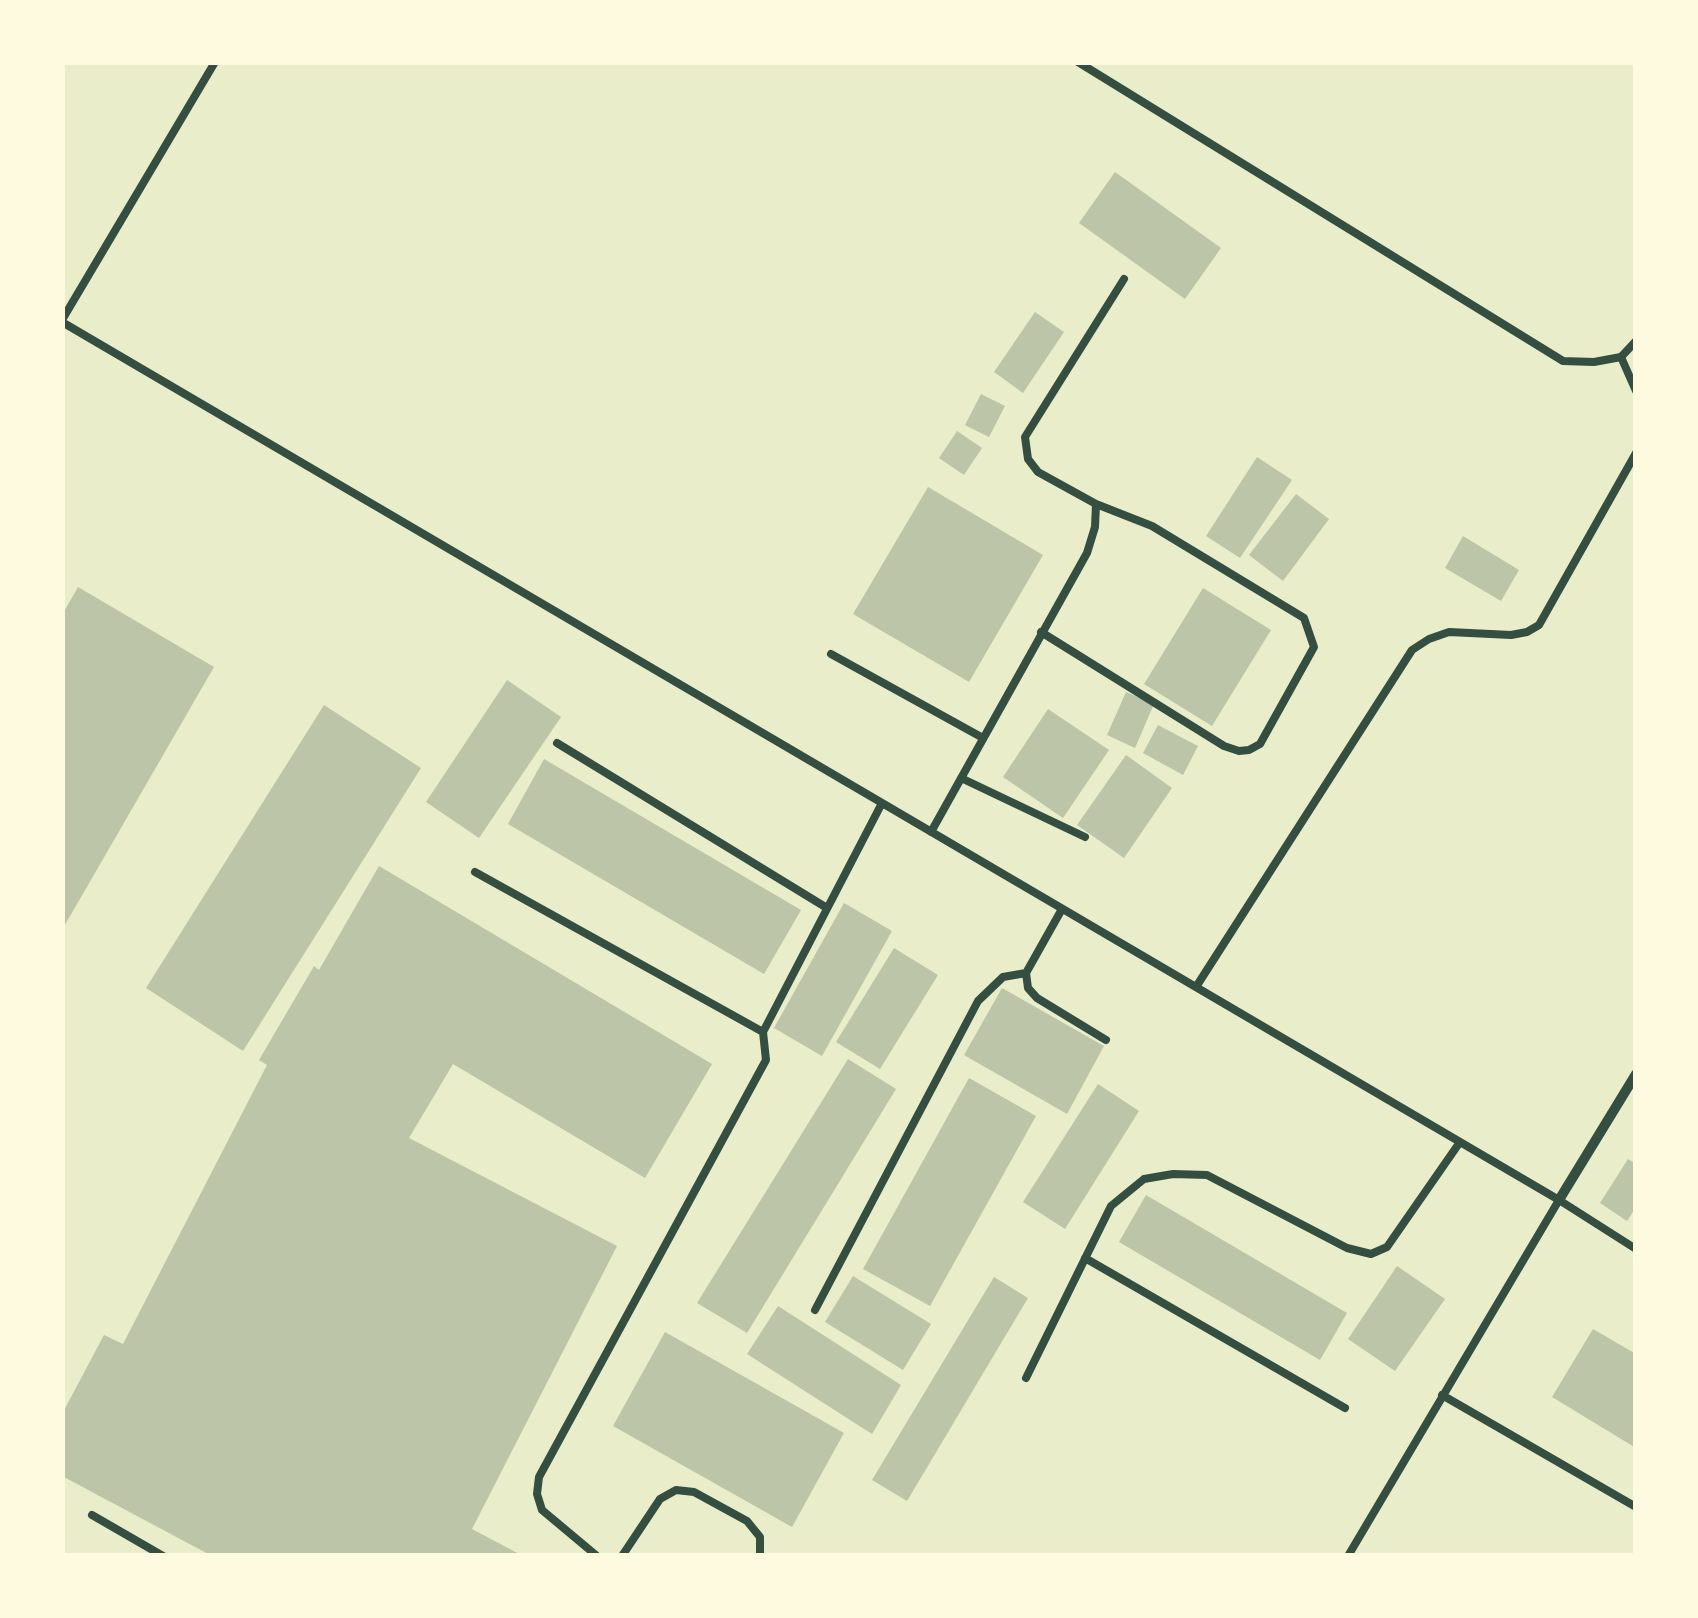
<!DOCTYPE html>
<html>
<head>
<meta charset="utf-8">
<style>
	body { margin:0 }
	#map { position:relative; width:1698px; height:1618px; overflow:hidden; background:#e9edc9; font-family:Commissioner,sans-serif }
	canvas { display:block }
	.frame { position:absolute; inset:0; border:65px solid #fefae0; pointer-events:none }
</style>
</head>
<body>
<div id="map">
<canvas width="1698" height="1618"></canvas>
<div class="frame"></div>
</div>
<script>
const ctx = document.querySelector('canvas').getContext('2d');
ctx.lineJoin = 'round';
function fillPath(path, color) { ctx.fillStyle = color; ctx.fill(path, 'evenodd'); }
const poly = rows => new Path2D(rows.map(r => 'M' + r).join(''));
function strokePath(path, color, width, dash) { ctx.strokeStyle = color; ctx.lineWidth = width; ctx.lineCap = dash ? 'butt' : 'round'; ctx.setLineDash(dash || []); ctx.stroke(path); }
fillPath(poly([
	[1115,172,1221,248,1185,299,1079,223],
	[1035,312,1064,332,1023,393,994,372],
	[981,394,1005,406,989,437,965,425],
	[957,431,982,448,964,475,939,458],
	[1257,457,1292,480,1240,558,1206,536],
	[928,487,1043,555,969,682,853,614],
	[1296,494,1329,519,1283,581,1249,555],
	[1463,536,1519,570,1501,601,1445,568],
	[78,587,214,667,62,930,62,615],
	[1203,588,1271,630,1212,726,1144,684],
	[507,680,561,717,479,838,426,802],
	[1126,692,1154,704,1135,748,1107,735],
	[324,705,421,768,243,1051,146,988],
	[1048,709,1109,750,1063,818,1003,777],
	[1158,725,1198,746,1183,775,1143,753],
	[1126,755,1172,788,1124,858,1077,825],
	[544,759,801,910,764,974,508,824],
	[379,866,712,1064,645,1178,453,1064,409,1138,617,1246,472,1529,523,1556,212,1556,62,1476,62,1414,104,1335,123,1344,267,1065,259,1060,314,966,319,970],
	[844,903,892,931,822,1056,774,1028],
	[894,948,938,975,880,1069,836,1042],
	[1002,988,1104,1046,1067,1114,964,1055],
	[848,1059,896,1089,747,1333,697,1303],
	[969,1078,1036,1116,930,1306,863,1269],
	[1098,1084,1139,1111,1065,1229,1023,1202],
	[1628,1159,1636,1164,1636,1207,1627,1221,1600,1203],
	[1146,1195,1347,1313,1320,1360,1119,1242],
	[1397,1266,1445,1299,1395,1371,1348,1339],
	[853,1276,931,1324,903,1370,825,1322],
	[994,1277,1028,1298,907,1501,872,1480],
	[778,1306,901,1385,872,1434,747,1354],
	[1593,1329,1636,1354,1636,1448,1552,1397],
	[665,1332,844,1433,792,1527,613,1426]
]), '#bcc5a7');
strokePath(poly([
	[1078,62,1563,361,1594,362,1621,357,1636,341],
	[62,320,215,62],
	[62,322,1559,1200,1636,1249],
	[1621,357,1636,391],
	[1041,632,1224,746,1239,751,1249,750,1260,744,1314,647,1304,618,1152,526,1096,504],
	[831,654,983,738],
	[557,743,827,908],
	[961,778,1085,837],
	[931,832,1087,553,1095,527,1096,504,1038,472,1028,459,1025,437,1124,279],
	[475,872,763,1032,882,803],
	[1062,909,1026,973,1028,988,1037,998,1106,1040],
	[1196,987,1412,650,1429,639,1449,632,1511,635,1527,632,1539,625,1636,453],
	[1085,1258,1345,1408],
	[815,1310,978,1001,1003,977,1026,973],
	[1026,1378,1111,1206,1144,1179,1173,1174,1207,1175,1347,1248,1371,1254,1387,1247,1460,1142],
	[1442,1395,1636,1507],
	[92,1515,163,1556],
	[597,1556,542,1510,537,1494,539,1477,766,1060,763,1032],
	[622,1556,660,1499,676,1490,694,1492,747,1521,760,1537,760,1556],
	[1348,1556,1559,1200]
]), '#344e41', 8);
strokePath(poly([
	[1559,1200,1636,1074]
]), '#344e41', 10);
</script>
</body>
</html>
